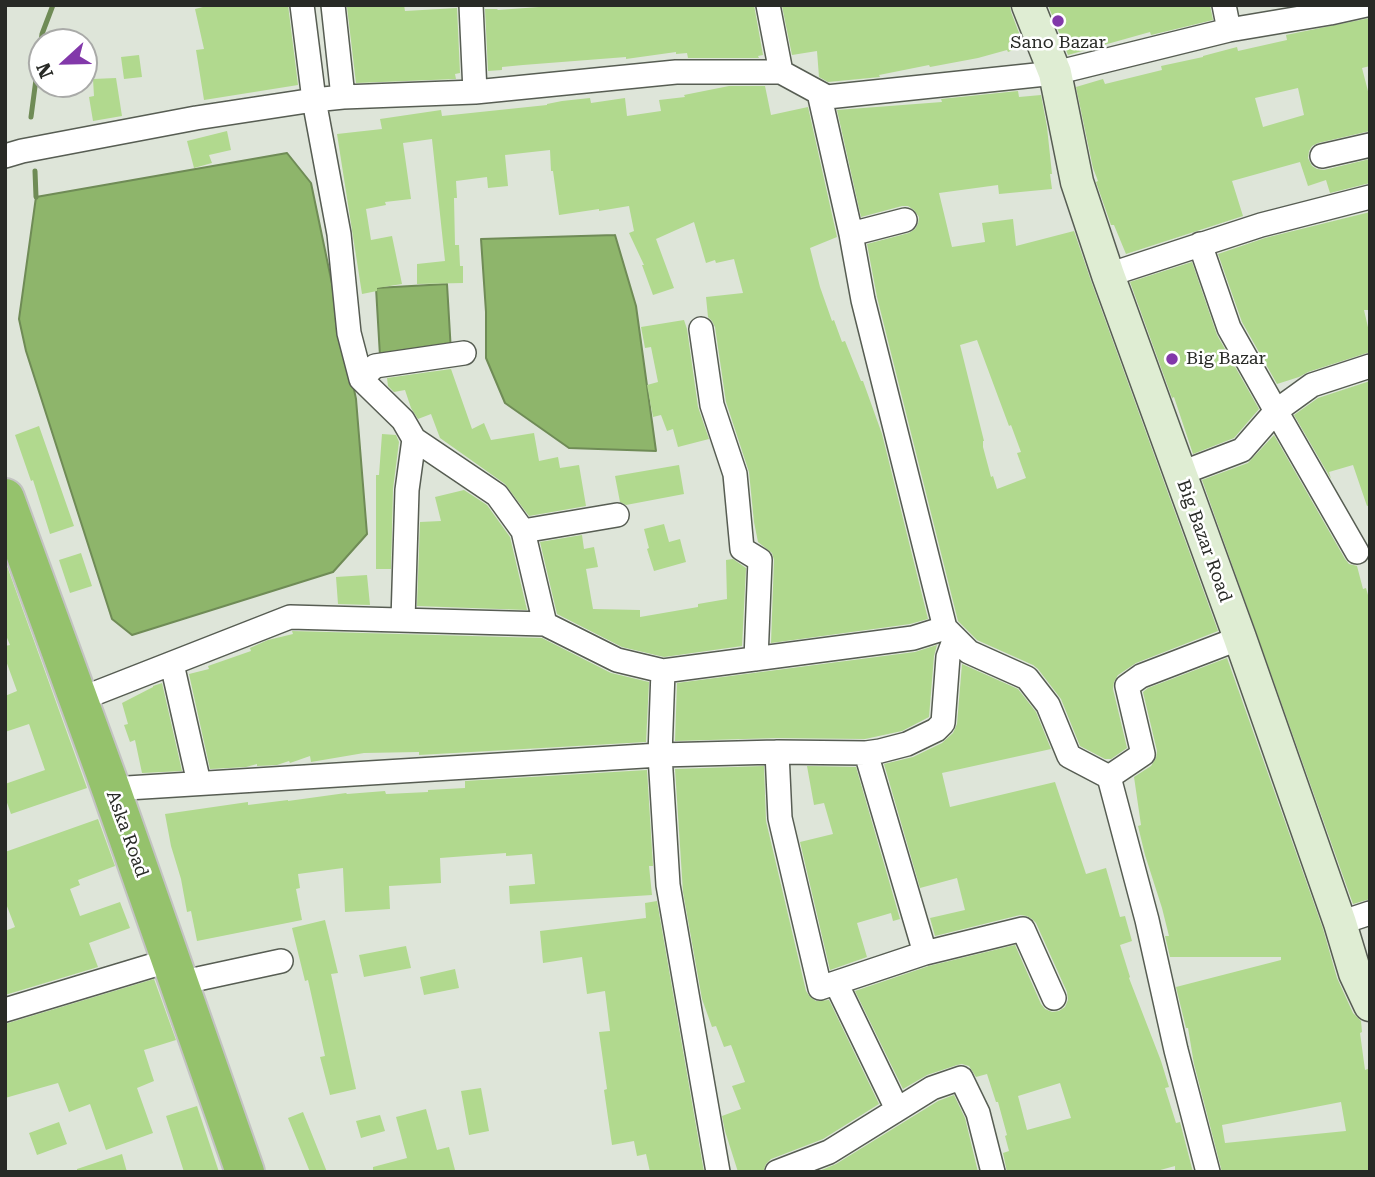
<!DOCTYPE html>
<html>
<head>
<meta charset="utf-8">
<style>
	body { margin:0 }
	#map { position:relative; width:1375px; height:1177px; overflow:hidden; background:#dee5d9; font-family:"Roboto Serif",serif }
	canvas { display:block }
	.frame { position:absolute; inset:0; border:7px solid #282a26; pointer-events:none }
	.north { position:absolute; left:28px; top:28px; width:70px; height:70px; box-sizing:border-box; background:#fff; border:2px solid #a9aaa8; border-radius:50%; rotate:248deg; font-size:19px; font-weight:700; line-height:28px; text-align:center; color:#282a26 }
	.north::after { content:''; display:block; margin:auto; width:24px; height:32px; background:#8238aa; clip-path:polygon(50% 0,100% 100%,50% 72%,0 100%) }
</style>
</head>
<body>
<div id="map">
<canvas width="1375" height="1177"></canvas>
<div class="frame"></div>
<div class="north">N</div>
</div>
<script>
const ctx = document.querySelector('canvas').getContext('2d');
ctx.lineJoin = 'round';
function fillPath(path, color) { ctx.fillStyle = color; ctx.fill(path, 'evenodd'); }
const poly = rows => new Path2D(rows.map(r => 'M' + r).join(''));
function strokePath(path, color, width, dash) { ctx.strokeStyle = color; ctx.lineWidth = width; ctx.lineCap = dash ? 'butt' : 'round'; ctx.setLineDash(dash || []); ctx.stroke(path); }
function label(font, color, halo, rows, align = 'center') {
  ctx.font = font + ' "Roboto Serif",serif'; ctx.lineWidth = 5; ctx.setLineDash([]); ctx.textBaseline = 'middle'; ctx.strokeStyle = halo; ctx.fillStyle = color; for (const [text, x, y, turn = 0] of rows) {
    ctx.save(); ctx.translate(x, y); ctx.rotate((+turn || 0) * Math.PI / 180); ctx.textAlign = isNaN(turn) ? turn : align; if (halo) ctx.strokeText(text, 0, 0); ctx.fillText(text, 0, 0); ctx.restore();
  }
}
const water = poly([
	[287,153,311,183,356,399,367,534,333,572,132,635,112,619,26,351,19,319,36,197,287,153],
	[615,235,636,306,656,451,569,448,505,403,486,358,486,312,481,239,615,235],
	[447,284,451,352,380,356,376,288,447,284]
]);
fillPath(water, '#8eb56b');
strokePath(water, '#6f8b56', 2);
strokePath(poly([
	[31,117,42,34,53,5],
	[35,171,36,197]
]), '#6f8b56', 5);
fillPath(poly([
	[211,5,288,5,298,85,204,100,196,50,204,49,195,9],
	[367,5,404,5,405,11,457,8,460,73,455,74,456,79,356,83,347,7],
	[539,5,754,5,763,55,758,56,759,58,688,58,687,53,676,54,676,52,626,59,626,57,523,65,502,67,502,70,488,71,485,9,497,9,498,10,539,7],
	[1010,5,1011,12,1024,46,1008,52,1007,50,978,58,930,67,929,65,879,75,880,77,828,82,819,77,817,51,792,55,782,6],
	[1048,5,1210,5,1213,20,1151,35,1150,32,1068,55],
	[1370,18,1370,66,1362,68,1370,99,1370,131,1318,143,1312,146,1309,151,1308,158,1312,166,1317,169,1324,170,1370,159,1370,183,1330,193,1326,180,1308,186,1300,162,1232,181,1243,216,1126,254,1114,225,1111,225,1096,182,1098,181,1093,168,1076,87,1103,79,1105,84,1162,70,1161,66,1203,57,1203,56,1237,47,1238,51,1287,40,1286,35],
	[1298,88,1304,115,1263,127,1255,98],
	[139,55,142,77,124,79,121,57],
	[116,78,122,116,93,121,89,97,94,96,93,79],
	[729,86,765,86,771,115,808,107,837,237,810,248,820,287,832,321,834,320,842,342,845,341,861,381,863,381,882,434,928,619,910,624,771,643,774,560,772,553,758,542,754,522,749,472,726,402,715,327,712,321,708,317,706,297,743,293,734,259,716,263,715,260,706,263,694,222,656,239,674,288,653,295,642,265,644,265,629,233,634,231,629,206,599,211,599,209,559,215,553,171,551,171,550,150,505,155,508,186,488,188,487,177,456,181,457,198,454,198,455,245,459,245,460,266,463,266,463,283,417,284,417,264,445,261,432,139,403,143,411,199,385,202,386,205,366,209,371,240,392,236,402,284,377,288,377,291,362,294,337,134,382,129,380,119,441,110,442,116,547,105,547,104,562,101,590,98,591,103,625,98,627,116,661,111,659,100,685,97,684,95],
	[1018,91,1019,97,1041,95,1047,127,1052,174,1050,174,1052,189,999,194,998,185,939,193,952,247,985,242,982,223,1013,219,1016,246,1074,231,1091,281,1218,631,1136,663,1118,675,1114,682,1113,689,1127,748,1111,759,1105,759,1080,746,1061,699,1038,669,1033,665,977,640,958,621,877,297,867,244,909,233,915,229,918,224,919,217,914,210,908,206,902,206,861,217,837,110,942,102,941,99],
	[977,340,1009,426,1011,425,1021,452,1017,453,1026,478,997,489,993,476,991,477,983,447,983,441,984,441,960,345],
	[227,131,231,150,209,155,212,163,194,168,187,141],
	[1370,212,1370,310,1364,310,1370,336,1370,352,1308,372,1299,377,1277,384,1242,322,1218,254,1265,238],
	[1192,262,1217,335,1259,409,1234,438,1193,454,1174,397,1172,398,1130,282],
	[684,320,687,329,698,407,709,439,678,447,673,429,667,431,661,415,653,417,647,385,658,382,651,347,645,348,641,327],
	[451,369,472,429,484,423,491,440,534,433,539,461,558,457,560,468,579,465,586,506,529,516,505,484,440,438,431,414,418,419,411,408,405,390,394,392,388,386,387,378],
	[1370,381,1370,505,1367,506,1353,465,1329,472,1331,479,1294,415,1318,398],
	[39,426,74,526,50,534,33,480,31,481,15,435],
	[382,434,396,435,399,442,393,489,391,569,376,569,376,475,379,475],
	[1274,435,1345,559,1349,564,1357,566,1363,589,1366,588,1370,602,1370,899,1353,904,1202,480,1248,463],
	[679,465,684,494,626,505,620,502,615,476],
	[464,490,487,505,510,537,527,610,417,606,420,522,441,521,435,497],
	[664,524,669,542,680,539,686,562,654,571,647,549,649,548,644,529],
	[582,535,584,549,594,547,598,567,586,569,593,609,640,610,640,617,698,607,698,604,727,599,726,560,733,559,746,568,742,646,664,657,622,647,557,614,540,542],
	[81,553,92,586,70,593,59,560],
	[5,566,7,566,87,788,11,814,5,797,5,784,45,770,29,724,5,732,5,696,17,691,5,658,5,646,10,645,5,633],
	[367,575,370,605,338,604,336,577],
	[292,631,542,638,611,673,649,682,646,742,419,755,419,752,364,753,311,762,310,756,290,763,289,761,277,765,257,766,257,764,246,767,210,769,189,674,209,669,208,666,251,651,250,648,268,640,293,634],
	[937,645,934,656,929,717,902,731,865,739,777,738,675,741,677,683,915,652],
	[1227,658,1323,929,1337,978,1353,1013,1361,1021,1362,1032,1360,1033,1365,1070,1370,1068,1370,1172,1222,1172,1194,1064,1188,1028,1186,1028,1176,987,1281,960,1281,957,1170,957,1165,936,1169,936,1162,908,1145,855,1138,826,1141,825,1134,777,1151,766,1156,758,1157,751,1143,692,1148,688],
	[1341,1102,1346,1131,1225,1143,1222,1125],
	[962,664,1018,689,1036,712,1051,749,942,773,950,807,1055,782,1086,874,1106,868,1120,917,1125,916,1132,941,1120,945,1130,977,1129,978,1161,1061,1169,1087,1165,1088,1176,1123,1180,1122,1193,1172,1175,1172,1175,1166,1153,1172,1007,1172,1003,1153,1009,1151,1005,1136,1007,1135,998,1102,996,1102,987,1074,976,1077,969,1066,962,1064,957,1065,927,1075,903,1089,855,991,929,966,1015,945,1041,1004,1045,1009,1052,1012,1059,1011,1065,1007,1068,1000,1067,992,1036,923,1032,919,1027,916,1020,915,935,936,930,918,965,910,957,878,920,888,884,764,913,757,942,743,953,733,957,724],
	[1060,1083,1071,1118,1027,1130,1018,1096],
	[162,683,182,771,142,773,135,740,130,742,124,725,128,724,122,703,153,687,153,686],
	[764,766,766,821,806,991,810,997,816,1001,829,1000,879,1104,823,1139,771,1159,766,1164,763,1172,738,1172,725,1131,722,1116,741,1109,732,1086,745,1082,731,1045,724,1047,716,1026,712,1027,702,999,683,892,675,769],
	[807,766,856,767,900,919,893,921,891,913,857,923,867,957,830,970,800,842,833,834,824,803,814,805],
	[647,770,653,866,649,866,652,895,510,904,509,886,535,884,532,854,506,856,506,853,440,858,441,883,389,886,390,909,345,912,343,868,298,874,300,888,296,889,302,920,197,941,191,911,187,912,181,879,171,846,165,814,248,802,248,805,288,800,288,801,346,793,347,794,385,791,386,794,428,792,428,790,465,788,465,781],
	[98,819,115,866,78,880,80,885,70,889,80,916,120,902,130,928,89,943,98,967,5,995,5,931,15,927,5,901,5,852],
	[657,901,704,1172,650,1172,646,1154,637,1156,634,1141,612,1145,604,1090,607,1089,599,1032,610,1031,605,991,587,994,582,957,543,963,540,931,646,918,645,903],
	[325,920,338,973,331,974,356,1089,330,1095,320,1057,325,1056,308,980,305,981,292,928],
	[406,946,411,968,364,977,359,955],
	[455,969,459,988,424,995,420,977],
	[154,979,176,1040,144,1050,154,1081,137,1088,153,1133,106,1150,90,1104,69,1112,58,1083,5,1098,5,1024],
	[481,1088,489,1131,469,1135,461,1091],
	[954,1095,965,1118,978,1172,817,1172,836,1164,938,1101],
	[197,1106,219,1172,184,1172,166,1116],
	[426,1109,437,1150,449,1147,455,1170,447,1172,373,1172,373,1167,407,1158,396,1117],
	[303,1112,327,1172,310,1172,288,1118],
	[380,1115,385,1131,361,1138,356,1121],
	[59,1122,67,1144,37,1155,29,1133],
	[122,1154,127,1172,77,1172,77,1169]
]), '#b1d98e');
const street = poly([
	[302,5,314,100,339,234,349,333,361,379,403,420,414,439,407,490,403,620],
	[333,5,343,97],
	[471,5,475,92],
	[768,5,781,72],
	[1224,5,1229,30],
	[819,93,851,234,863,300,945,628,969,652,1027,678,1048,705,1069,756,1109,777,1143,754,1127,686,1141,676,1240,638],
	[5,156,22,151,196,118,314,100,343,97,475,92,676,72,781,72,827,97,1055,73,1229,30,1330,13,1366,5],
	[1322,156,1370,145],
	[851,234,905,220],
	[1200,244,1229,328,1276,411,1312,385,1370,366],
	[1108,275,1261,225,1370,197],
	[701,329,712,405,735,474,742,549,760,560,756,659],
	[361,379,375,366,464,353],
	[414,439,497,495,523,531,545,624],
	[1179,474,1242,450,1276,411,1357,552],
	[523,531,617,515],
	[172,664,199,783],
	[663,671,660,755,777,752,866,753,925,953],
	[78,700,290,617,545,624,617,660,663,671,913,638,945,628],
	[777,752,780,818,820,988,925,953,1023,929,1054,998],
	[866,753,880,751,907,744,936,730,943,723,948,657,955,638],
	[1109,777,1147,920,1176,1050,1208,1172],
	[111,789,660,755,668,885,718,1172],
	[1340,923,1370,913],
	[179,983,281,961],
	[836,983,897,1109],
	[5,1010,154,965],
	[777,1172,829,1152,932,1088,961,1078,978,1113,993,1172]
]);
const secondary = poly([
	[1028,5,1055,73,1077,182,1108,275,1240,638,1340,923,1355,973,1370,1005]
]);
const highway = poly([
	[5,498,111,789,245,1172]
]);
strokePath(street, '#575d53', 26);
strokePath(secondary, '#575d53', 35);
strokePath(highway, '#c3c3c2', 42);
strokePath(street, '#fff', 23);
strokePath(secondary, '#dfedd3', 32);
strokePath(highway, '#95c26c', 38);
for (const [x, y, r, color] of [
	[1058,21,7,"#8238aa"],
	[1172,359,7,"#8238aa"]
]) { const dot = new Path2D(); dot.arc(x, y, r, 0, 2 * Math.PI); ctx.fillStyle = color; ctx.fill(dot); strokePath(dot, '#fff', 2.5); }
label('18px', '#282a26', '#fff', [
	["Sano Bazar",1058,43],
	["Big Bazar",1186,359,"left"]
]);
label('18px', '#282a26', '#fff', [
	["Big Bazar Road",1204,541,70],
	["Aska Road",127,834,70]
]);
</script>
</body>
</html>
